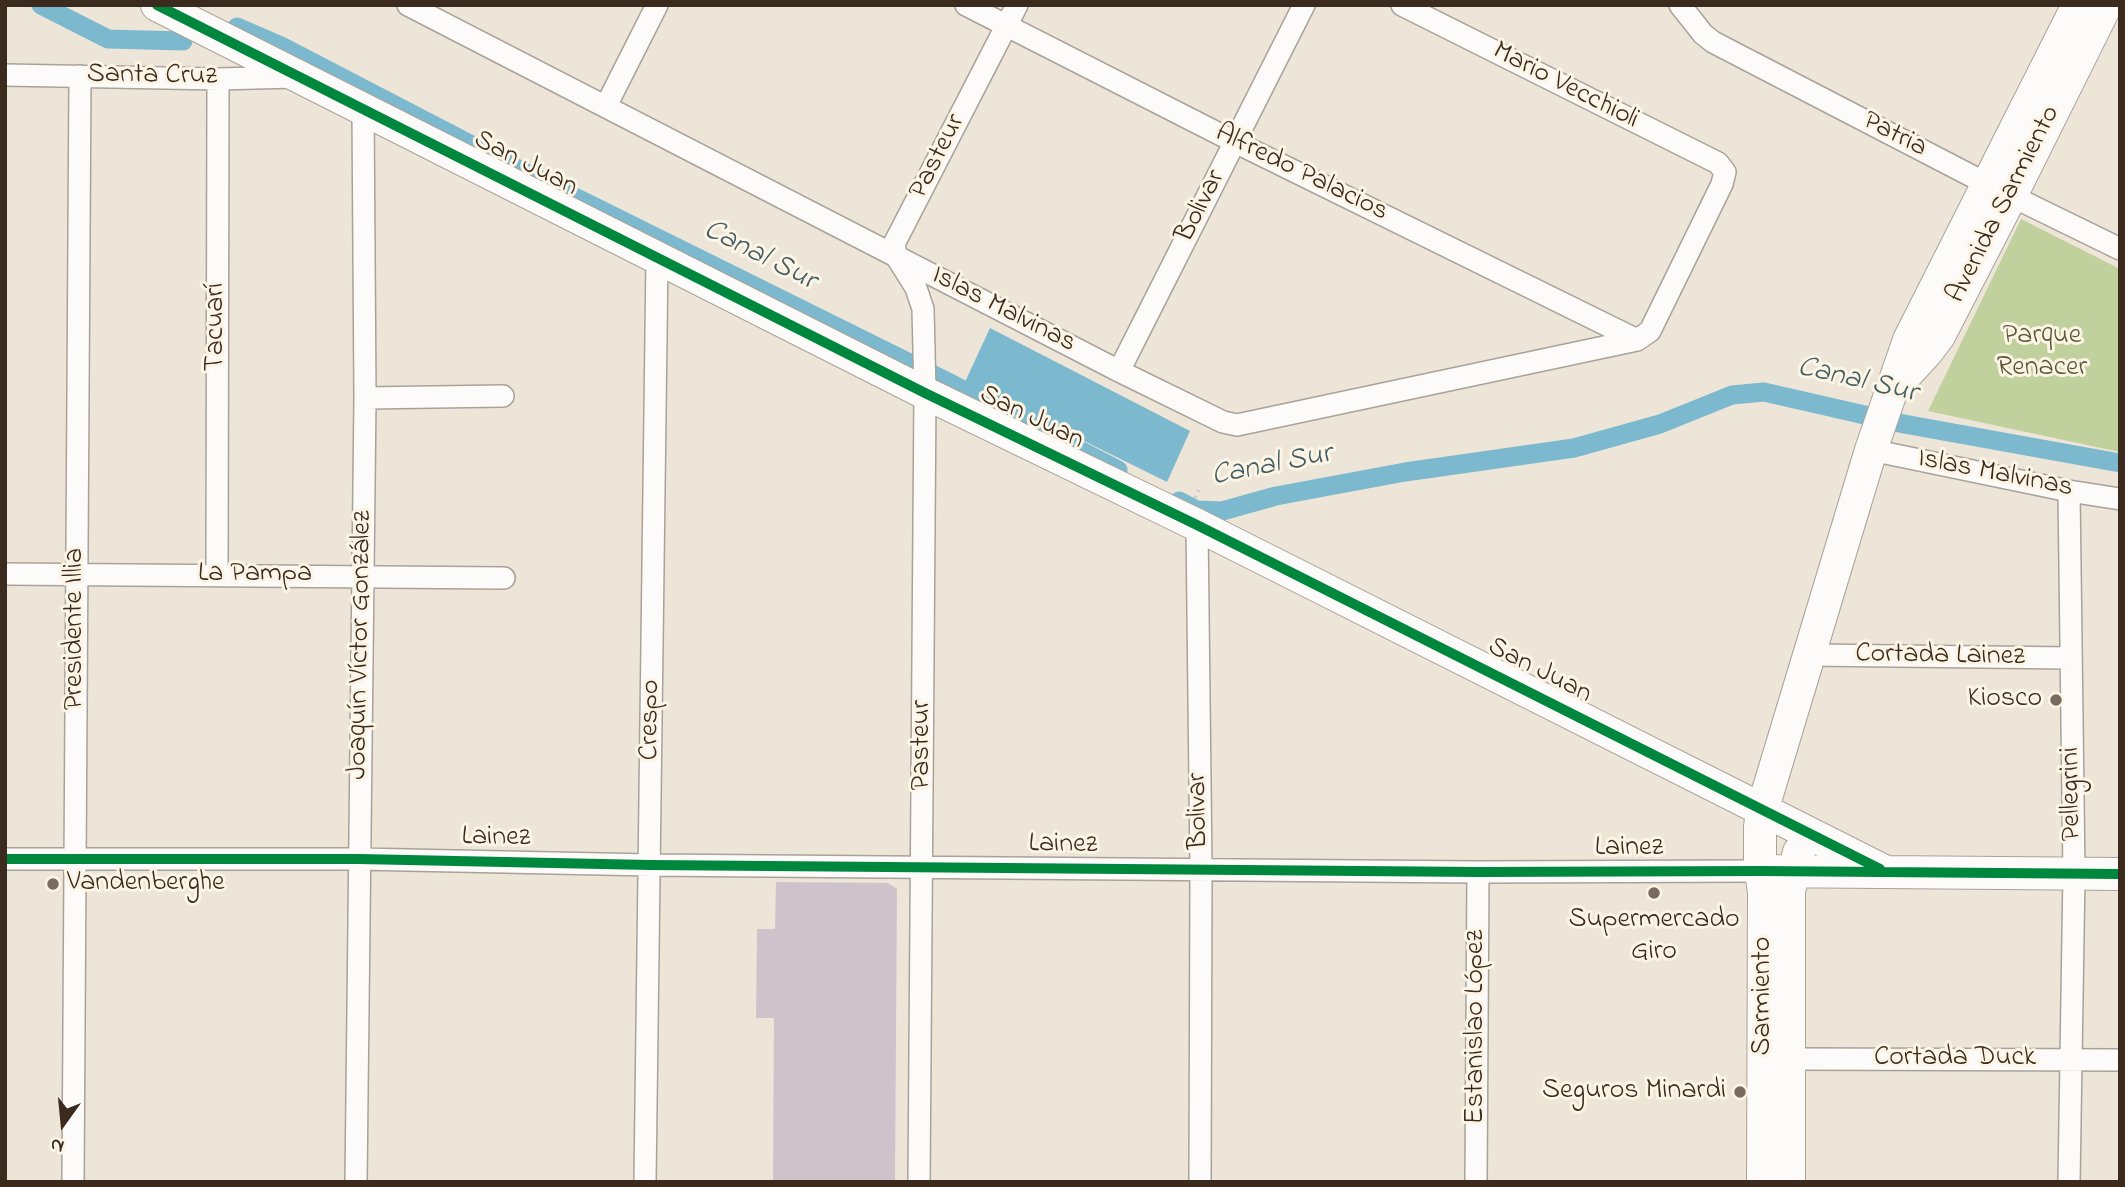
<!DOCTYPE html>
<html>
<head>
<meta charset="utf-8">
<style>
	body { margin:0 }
	#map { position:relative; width:2125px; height:1187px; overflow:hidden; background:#ede5d8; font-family:"Indie Flower",sans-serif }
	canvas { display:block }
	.frame { position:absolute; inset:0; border:7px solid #3b2a1e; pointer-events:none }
	.north { position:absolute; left:28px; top:1089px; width:70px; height:70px; -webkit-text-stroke:5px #fcf5e5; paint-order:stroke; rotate:195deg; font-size:19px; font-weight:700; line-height:28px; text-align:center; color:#3b2a1e }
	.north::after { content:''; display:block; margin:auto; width:24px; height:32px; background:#3b2a1e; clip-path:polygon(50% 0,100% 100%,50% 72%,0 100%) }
</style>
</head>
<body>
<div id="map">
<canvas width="2125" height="1187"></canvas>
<div class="frame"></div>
<div class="north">N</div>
</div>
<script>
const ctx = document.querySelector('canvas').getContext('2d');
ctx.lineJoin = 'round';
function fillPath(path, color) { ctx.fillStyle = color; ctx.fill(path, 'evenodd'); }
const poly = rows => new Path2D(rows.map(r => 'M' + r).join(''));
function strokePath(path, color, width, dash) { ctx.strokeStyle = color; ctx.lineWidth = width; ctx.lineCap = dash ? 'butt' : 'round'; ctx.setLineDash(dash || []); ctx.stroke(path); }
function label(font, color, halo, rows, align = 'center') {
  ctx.font = font + ' "Indie Flower",sans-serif'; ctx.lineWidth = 6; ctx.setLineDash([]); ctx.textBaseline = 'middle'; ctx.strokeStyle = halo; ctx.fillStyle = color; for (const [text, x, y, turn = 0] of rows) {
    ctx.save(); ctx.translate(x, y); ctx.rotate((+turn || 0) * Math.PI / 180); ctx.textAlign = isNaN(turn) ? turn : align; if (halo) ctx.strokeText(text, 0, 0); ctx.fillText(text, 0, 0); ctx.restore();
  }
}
fillPath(poly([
	[2021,219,2120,269,2120,452,1928,411]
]), '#c1d19d');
fillPath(poly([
	[990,328,1190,431,1167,482,965,382]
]), '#7cb9ce');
strokePath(poly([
	[41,5,108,39,183,41],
	[237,27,281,46,510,165,946,381,1118,470],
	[1179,501,1196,510,1222,511,1276,496,1405,472,1574,448,1660,424,1732,395,1764,392,1904,424,2120,463]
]), '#7cb9ce', 19);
fillPath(poly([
	[776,882,888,883,897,889,895,1182,773,1182,774,1018,756,1018,757,929,775,929]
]), '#cec3ca');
const street = poly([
	[408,5,1119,371,1223,422,1237,425,1637,340,1650,331,1722,184,1725,172,1718,163,1402,5],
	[966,5,1235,142,1637,340],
	[1680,5,1703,34,1713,42,1989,185,2120,249],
	[5,75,218,79,294,77],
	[606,106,657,5],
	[1119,371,1304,5],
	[365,398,503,396],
	[1871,450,2069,491,2120,499],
	[2069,491,2074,874,2069,1182],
	[1197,525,1201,870,1200,1182],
	[5,574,504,578],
	[217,575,218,79],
	[1809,655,2071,658],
	[5,859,359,859,650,865,1478,872,1761,871],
	[1790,1059,2120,1060],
	[73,1182,80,76],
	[356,1182,365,398,363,109],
	[645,1182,657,258],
	[919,1182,925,393,923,309,916,288,896,256,894,244,1017,5],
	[1476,1182,1478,872]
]);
const secondary = poly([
	[157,5,925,393,1197,525,1886,872],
	[1901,380,1926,353,1939,336,2011,196,2106,5],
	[1761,871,2120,874],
	[1763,1182,1764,892,1760,866,1760,827,1762,811,1871,450,1909,340,2078,5],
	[1789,1182,1789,891,1799,852]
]);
strokePath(street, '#a9a299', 24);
strokePath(secondary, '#a9a299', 34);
strokePath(poly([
	[1195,498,1199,489]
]), '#cdc9c5', 3.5, [2, 5]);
strokePath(street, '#fcfbf9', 21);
strokePath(secondary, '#fcfbf9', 32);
strokePath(poly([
	[157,5,925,393,1197,525,1880,869],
	[5,859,359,859,650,865,1478,872,1761,871,2120,874]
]), '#00873e', 10);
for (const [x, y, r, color] of [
	[2056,700,7,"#796b5f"],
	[53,884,7,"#796b5f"],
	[1654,893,7,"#796b5f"],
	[1740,1092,7,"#796b5f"]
]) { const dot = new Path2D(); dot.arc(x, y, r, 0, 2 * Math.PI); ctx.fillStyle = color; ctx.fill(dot); strokePath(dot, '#fcf5e5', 2.5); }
label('28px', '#3b2a1e', '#fcf5e5', [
	["Santa Cruz",152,77,1],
	["Mario Vecchioli",1565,87,27],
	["Patria",1894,136,27],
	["Pasteur",939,157,-63],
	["San Juan",525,165,27],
	["Alfredo Palacios",1301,174,26],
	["Avenida Sarmiento",2005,205,-63],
	["Bolivar",1202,207,-63],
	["Islas Malvinas",1003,311,27],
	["Tacuarí",217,327,-90],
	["San Juan",1031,419,26],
	["Islas Malvinas",1995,475,11],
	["La Pampa",255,575],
	["Presidente Illia",76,629,-90],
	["Joaquín Víctor González",362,645,-89],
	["Cortada Lainez",1940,657,1],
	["San Juan",1539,672,27],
	["Crespo",652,720,-89],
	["Pasteur",923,745,-90],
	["Pellegrini",2073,794,-91],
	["Bolivar",1200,811,-91],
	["Lainez",496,839,1],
	["Lainez",1063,846,1],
	["Lainez",1629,849],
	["Sarmiento",1764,996,-90],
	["Estanislao López",1477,1027,-90],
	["Cortada Duck",1955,1059]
]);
label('28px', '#585735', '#fcf5e5', [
	["Parque",2042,337],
	["Renacer",2042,369]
]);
label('28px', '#3b2a1e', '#fcf5e5', [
	["Kiosco",2042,700],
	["Vandenberghe",67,884,"left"],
	["Supermercado",1654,921,"center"],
	["Giro",1654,953,"center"],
	["Seguros Minardi",1726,1092]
], 'right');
label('italic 30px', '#425c63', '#fcf5e5', [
	["Canal Sur",759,257,27],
	["Canal Sur",1857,382,13],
	["Canal Sur",1272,467,-11]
]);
</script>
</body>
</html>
